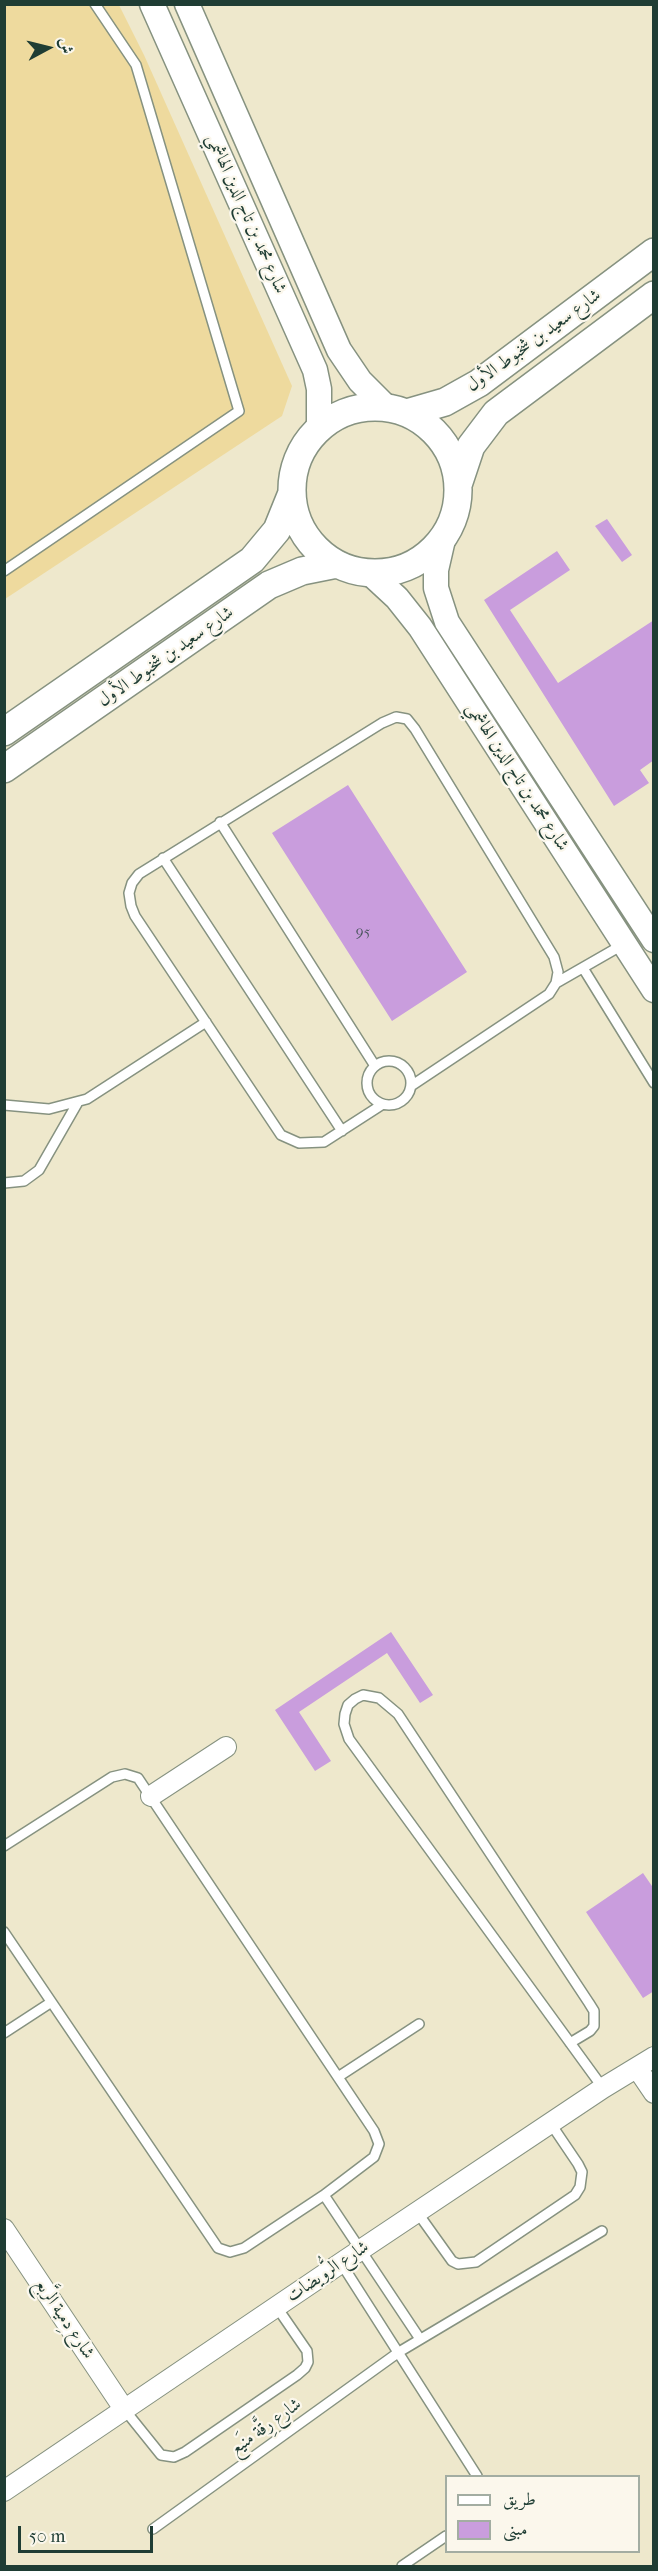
<!DOCTYPE html>
<html>
<head>
<meta charset="utf-8">
<style>
	body { margin:0 }
	#map { position:relative; width:658px; height:2571px; overflow:hidden; background:#eee8cc; font-family:"IM FELL French Canon",Amiri,serif }
	canvas { display:block }
	.frame { position:absolute; inset:0; border:6px solid #1f3d34; pointer-events:none }
	.legend { position:absolute; left:445px; top:2475px; width:195px; height:78px; box-sizing:border-box; background:#fbf7ec; border:2px solid #a3ada2; margin:0; padding:8px 10px; list-style:none; font-size:18px; color:#1f3d34 }
	.legend li { display:flex; align-items:center; gap:12px; height:30px }
	.legend b { width:30px; border:2px solid #a3ada2 }
	.north { position:absolute; left:18px; top:18px; width:60px; height:60px; -webkit-text-stroke:4px #fbf7ec; paint-order:stroke; rotate:83deg; font-size:16px; font-weight:700; line-height:24px; text-align:center; color:#1f3d34 }
	.north::after { content:''; display:block; margin:auto; width:21px; height:27px; background:#1f3d34; clip-path:polygon(50% 0,100% 100%,50% 72%,0 100%) }
	.scale { position:absolute; left:18px; top:2526px; width:135px; height:27px; box-sizing:border-box; border:3px solid #1f3d34; border-top:0; padding-left:8px; font-size:18px; line-height:21px; white-space:nowrap; color:#1f3d34; -webkit-text-stroke:4px #fbf7ec; paint-order:stroke }
</style>
</head>
<body>
<div id="map">
<canvas width="658" height="2571"></canvas>
<div class="frame"></div>
<ul class="legend">
<li><b style="height:8px;background:#fff"></b>طريق</li>
<li><b style="height:16px;background:#c99ddd"></b>مبنى</li>
</ul>
<div class="north">ش</div>
<div class="scale">50 m</div>
</div>
<script>
const ctx = document.querySelector('canvas').getContext('2d');
ctx.lineJoin = 'round';
function fillPath(path, color) { ctx.fillStyle = color; ctx.fill(path, 'evenodd'); }
const poly = rows => new Path2D(rows.map(r => 'M' + r).join(''));
function strokePath(path, color, width, dash) { ctx.strokeStyle = color; ctx.lineWidth = width; ctx.lineCap = dash ? 'butt' : 'round'; ctx.setLineDash(dash || []); ctx.stroke(path); }
function label(font, color, halo, rows, align = 'center') {
  ctx.font = font + ' "IM FELL French Canon",Amiri,serif'; ctx.lineWidth = 4.5; ctx.setLineDash([]); ctx.textBaseline = 'middle'; ctx.strokeStyle = halo; ctx.fillStyle = color; for (const [text, x, y, turn = 0] of rows) {
    ctx.save(); ctx.translate(x, y); ctx.rotate((+turn || 0) * Math.PI / 180); ctx.textAlign = isNaN(turn) ? turn : align; if (halo) ctx.strokeText(text, 0, 0); ctx.fillText(text, 0, 0); ctx.restore();
  }
}
fillPath(poly([
	[5,5,119,5,144,55,292,386,282,416,5,599]
]), '#eeda9e');
fillPath(poly([
	[607,519,632,555,622,562,595,526],
	[557,551,570,570,510,610,558,683,654,620,654,760,640,770,649,783,614,806,484,600],
	[348,785,467,972,392,1021,272,833],
	[391,1632,433,1695,420,1703,387,1653,299,1712,331,1761,315,1771,275,1710],
	[643,1873,654,1889,654,1991,643,1998,586,1912]
]), '#c99ddd');
const service = poly([
	[4,571,239,411,136,65,95,4],
	[220,822,375,1066],
	[163,858,342,1131],
	[583,968,654,1083],
	[556,983,624,944],
	'367 1083a22 22 0 1 1 44 0a22 22 0 1 1-44 0Z',
	[383,1104,324,1142,299,1143,281,1135,135,916,131,906,129,893,132,883,139,874,382,723,396,717,407,719,415,729,554,957,558,972,556,983,549,994,411,1086],
	[4,1105,49,1109,87,1099,206,1022],
	[4,1183,24,1181,39,1170,78,1102],
	[4,1846,112,1777,125,1774,138,1778,374,2131,379,2144,374,2157,324,2195,244,2248,230,2252,218,2248,4,1932],
	[4,2033,50,2003],
	[570,2043,590,2031,594,2026,594,2011,589,2003,398,1714,379,1698,363,1695,355,1699,348,1705,345,1714,344,1724,349,1739,603,2088],
	[338,2077,419,2024],
	[324,2195,420,2339],
	[417,2212,452,2261,458,2264,476,2262,575,2195,580,2187,582,2172,578,2164,551,2124],
	[341,2263,477,2476],
	[124,2409,161,2455,174,2457,185,2452,297,2375,305,2368,308,2362,307,2351,276,2306],
	[153,2529,399,2352,602,2231],
	[402,2566,446,2536]
]);
const minor = poly([
	[151,1796,226,1747],
	[637,2068,654,2093],
	[4,2229,124,2409],
	[4,2491,341,2263,603,2088,654,2057]
]);
const tertiary = poly([
	[152,4,315,370,319,389,319,428],
	[187,4,339,350,360,381,386,407],
	[444,535,436,570,436,588,447,622,654,940],
	[370,573,397,598,420,627,654,990]
]);
const secondary = poly([
	'292 490a83 83 0 1 1 166 0a83 83 0 1 1-166 0Z',
	[407,413,445,402,479,383,654,252],
	[458,485,471,446,496,413,654,295],
	[4,732,252,560,277,530,292,493],
	[4,769,269,585,302,571,337,564]
]);
strokePath(service, '#869280', 12);
strokePath(minor, '#869280', 22);
strokePath(tertiary, '#869280', 27);
strokePath(secondary, '#869280', 30);
strokePath(service, '#fff', 9);
strokePath(minor, '#fff', 20);
strokePath(tertiary, '#fff', 24);
strokePath(secondary, '#fff', 27);
label('15px', '#4a555e', null, [
	["95",363,932]
]);
label('18px', '#1f3d34', '#fbf7ec', [
	["شارع محمد بن تاج الدين الهاشمي",246,214,66],
	["شارع سعيد بن شخبوط الأول",534,341,-36],
	["شارع سعيد بن شخبوط الأول",166,657,-35],
	["شارع محمد بن تاج الدين الهاشمي",517,777,57],
	["شارع الرُّويضات",328,2272,-34],
	["شارع دِمية الرَّبع",64,2319,56],
	["شارع رِقَّة منَيع",266,2427,-36]
]);
</script>
</body>
</html>
